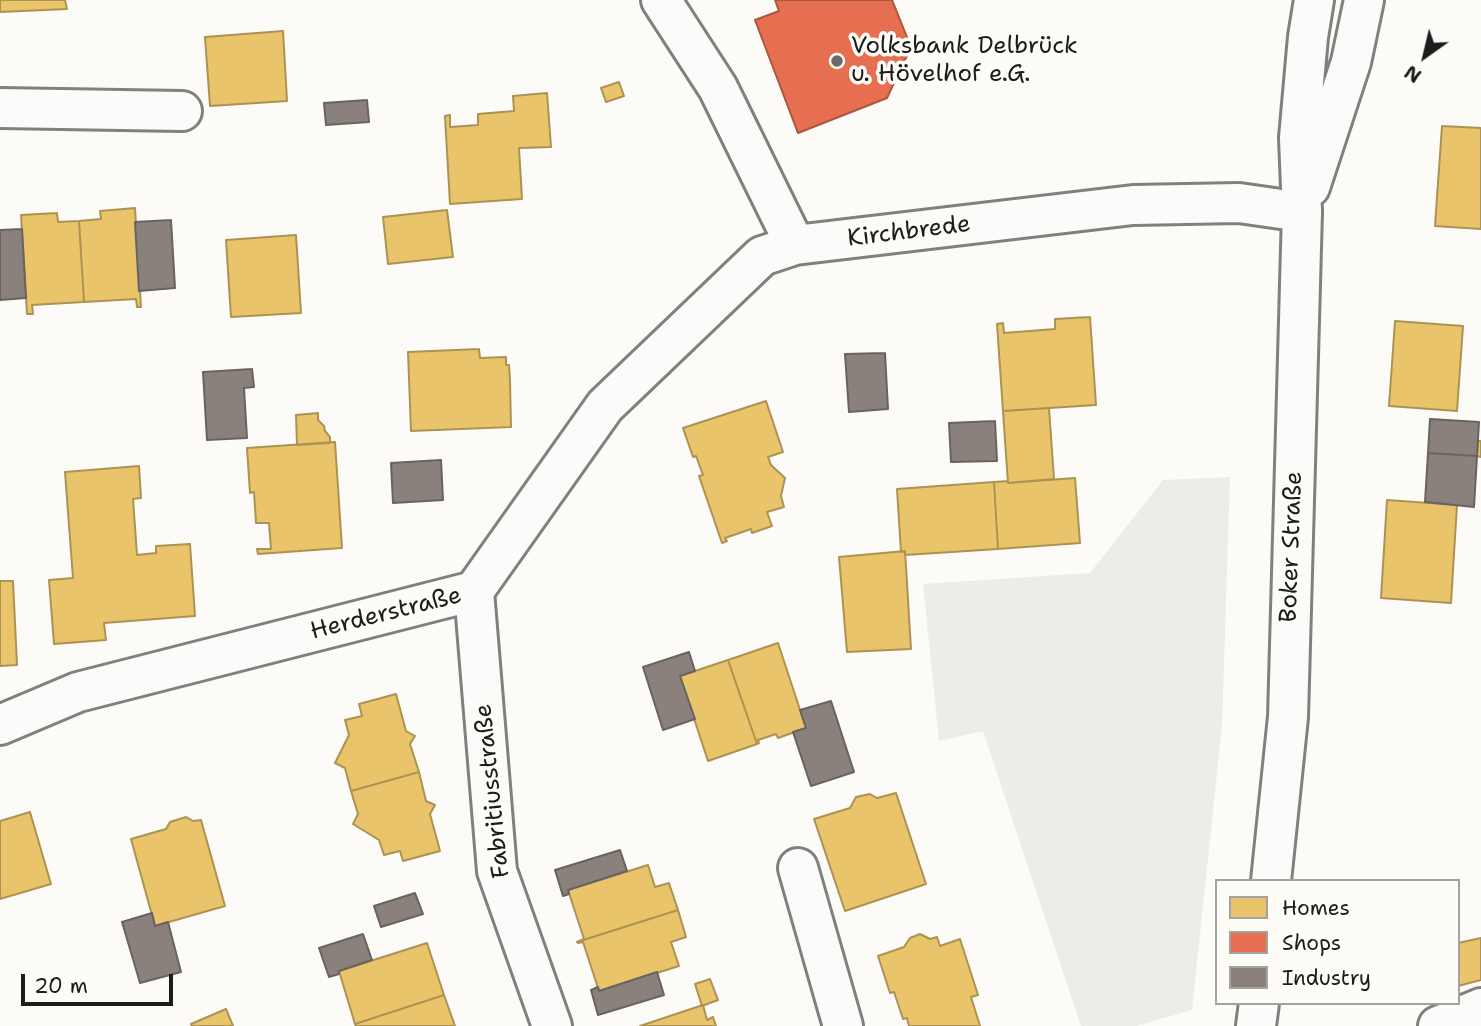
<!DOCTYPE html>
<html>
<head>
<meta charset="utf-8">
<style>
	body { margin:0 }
	#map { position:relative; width:1481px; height:1026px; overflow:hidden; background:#fcfbf8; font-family:"Shantell Sans",sans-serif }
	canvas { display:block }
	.legend { position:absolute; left:1215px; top:879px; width:245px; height:126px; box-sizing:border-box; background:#fdfcf7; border:2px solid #a3a29f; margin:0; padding:9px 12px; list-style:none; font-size:21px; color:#1c1c1c }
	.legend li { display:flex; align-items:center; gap:14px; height:35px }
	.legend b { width:35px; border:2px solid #a3a29f }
	.north { position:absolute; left:1390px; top:21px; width:70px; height:70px; -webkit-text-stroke:5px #fdfcf7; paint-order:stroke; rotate:214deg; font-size:19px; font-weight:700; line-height:28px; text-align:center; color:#1c1c1c }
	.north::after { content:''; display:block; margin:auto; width:24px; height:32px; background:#1c1c1c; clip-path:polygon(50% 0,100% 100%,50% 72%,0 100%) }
	.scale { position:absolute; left:21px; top:974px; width:152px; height:32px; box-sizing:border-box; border:4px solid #1c1c1c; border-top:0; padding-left:9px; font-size:21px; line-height:24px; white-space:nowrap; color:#1c1c1c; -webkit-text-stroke:5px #fdfcf7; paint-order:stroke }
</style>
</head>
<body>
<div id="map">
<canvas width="1481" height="1026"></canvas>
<ul class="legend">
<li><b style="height:19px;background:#e9c46a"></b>Homes</li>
<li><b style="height:19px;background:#e76f51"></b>Shops</li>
<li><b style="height:19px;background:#8a817c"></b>Industry</li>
</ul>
<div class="north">N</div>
<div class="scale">20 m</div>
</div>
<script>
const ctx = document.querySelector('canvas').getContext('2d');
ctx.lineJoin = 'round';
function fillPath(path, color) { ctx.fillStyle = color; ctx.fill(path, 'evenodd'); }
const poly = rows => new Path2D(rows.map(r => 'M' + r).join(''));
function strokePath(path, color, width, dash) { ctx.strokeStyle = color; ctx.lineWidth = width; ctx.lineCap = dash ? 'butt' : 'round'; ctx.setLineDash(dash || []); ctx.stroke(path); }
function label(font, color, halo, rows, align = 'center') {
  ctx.font = font + ' "Shantell Sans",sans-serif'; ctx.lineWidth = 7; ctx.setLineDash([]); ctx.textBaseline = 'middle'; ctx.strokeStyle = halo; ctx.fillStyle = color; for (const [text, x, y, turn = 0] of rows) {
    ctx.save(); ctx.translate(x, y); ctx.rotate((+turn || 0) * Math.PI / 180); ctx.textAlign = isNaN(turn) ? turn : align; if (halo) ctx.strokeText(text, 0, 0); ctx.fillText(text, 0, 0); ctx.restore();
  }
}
fillPath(poly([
	[1230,477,1222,726,1192,1010,1136,1026,1081,1026,983,731,939,741,923,584,1090,573,1163,480]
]), '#edece8');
const homes = poly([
	[0,0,65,0,67,9,0,12,0,0],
	[283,31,287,101,210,106,205,37,283,31],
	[619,82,624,96,606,102,601,88,619,82],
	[547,93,551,147,519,148,522,199,450,204,445,116,450,115,450,127,478,125,478,114,514,111,513,96,547,93],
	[1442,126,1481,128,1481,229,1435,226,1442,126],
	[135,208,141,307,137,307,136,299,84,302,79,221,101,219,100,211,135,208],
	[447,210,453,257,388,264,383,217,447,210],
	[57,213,58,222,79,221,84,302,32,305,33,314,27,314,21,215,57,213],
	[296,235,301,313,231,317,226,240,296,235],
	[1090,317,1096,405,1003,411,997,324,1003,323,1004,333,1055,329,1055,319,1090,317],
	[1395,321,1463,326,1457,411,1389,406,1395,321],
	[479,349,480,358,506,357,506,365,509,365,510,380,511,427,411,431,408,352,479,349],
	[766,401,783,452,768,457,771,465,785,478,781,496,784,507,767,512,772,526,752,533,751,529,725,538,727,541,722,543,699,476,703,475,696,456,693,457,683,428,766,401],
	[1049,408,1054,479,1008,483,1003,411,1049,408],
	[318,413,318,420,324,426,325,431,330,437,330,443,297,445,296,415,318,413],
	[1478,441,1481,441,1481,457,1477,456,1478,441],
	[335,442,342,548,258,554,257,549,271,549,269,523,256,523,254,492,250,493,247,448,335,442],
	[139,466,141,498,133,499,137,555,156,553,156,546,190,544,195,616,104,623,106,640,54,644,49,580,73,578,65,472,139,466],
	[1075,478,1080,543,998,549,994,482,1008,481,1008,483,1075,478],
	[994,482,998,549,905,555,905,551,901,552,897,489,994,482],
	[1387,500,1457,505,1451,603,1381,598,1387,500],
	[905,551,911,649,847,652,839,557,905,551],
	[0,581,13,581,17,665,0,666,0,581],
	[778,643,806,728,778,738,776,734,758,740,759,743,757,744,728,660,778,643],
	[728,660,757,744,708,761,680,676,728,660],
	[396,694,406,731,415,736,410,744,419,772,351,791,345,768,335,763,349,735,345,720,362,716,359,704,396,694],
	[419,772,426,801,435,805,430,814,440,851,403,861,400,851,384,855,379,840,353,824,358,814,351,791,419,772],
	[896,793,926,884,845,911,814,819,850,808,856,797,870,794,877,798,896,793],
	[30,812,51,884,0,899,0,821,30,812],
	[186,817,193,821,201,820,225,906,155,926,131,839,166,829,170,822,186,817],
	[648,865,655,887,669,883,678,910,577,942,584,939,568,890,648,865],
	[678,910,686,937,671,942,679,966,599,991,583,942,578,943,577,942,678,910],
	[920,934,930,939,937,937,940,946,960,939,978,995,971,997,980,1026,909,1026,907,1018,903,1019,894,992,890,993,878,956,904,947,910,938,920,934],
	[1481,938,1481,980,1458,986,1458,943,1481,938],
	[427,943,444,995,355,1024,339,971,427,943],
	[710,979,718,1000,702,1006,695,984,710,979],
	[444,995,455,1026,356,1026,355,1024,444,995],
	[703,1005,707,1020,713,1017,716,1026,640,1026,703,1005],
	[226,1009,233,1026,192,1026,191,1024,226,1009]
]);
fillPath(homes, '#e9c46a');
strokePath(homes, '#ac9253', 2);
const shops = poly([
	[775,0,892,0,911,47,887,98,798,133,755,20,779,11,775,0]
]);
fillPath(shops, '#e76f51');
strokePath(shops, '#aa5641', 2);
const industry = poly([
	[367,100,369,122,326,125,324,103,367,100],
	[171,220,175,288,139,291,135,222,171,220],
	[22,229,26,298,0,300,0,230,22,229],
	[885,353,888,409,849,412,845,354,885,353],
	[252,369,254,387,244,388,247,438,207,440,203,372,252,369],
	[1430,419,1479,422,1477,456,1428,453,1430,419],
	[995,421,997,461,951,462,949,423,995,421],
	[1428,453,1477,456,1474,507,1425,502,1428,453],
	[441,460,443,500,393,503,391,463,441,460],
	[689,652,695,671,680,676,695,719,663,730,643,667,689,652],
	[831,701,854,772,811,786,793,732,806,728,800,710,831,701],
	[620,850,627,871,568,890,569,894,563,896,555,870,620,850],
	[415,893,423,914,381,927,374,906,415,893],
	[152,913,155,926,168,922,181,972,140,983,122,922,152,913],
	[363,934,372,960,339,971,339,974,329,977,319,948,363,934],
	[657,972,664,995,598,1015,591,990,598,987,599,991,657,972]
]);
fillPath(industry, '#8a817c');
strokePath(industry, '#69635f', 2);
const minor = poly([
	[661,0,718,88,795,245],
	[0,108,182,111],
	[474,591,497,871,552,1026],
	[0,725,78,692,474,591,605,406,762,256,795,245,1133,205,1239,203,1302,212],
	[798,868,843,1026],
	[1438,1026,1481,1008]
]);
const secondary = poly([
	[1310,187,1351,62,1364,0],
	[1271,881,1288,717,1302,212,1299,138,1308,37,1314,0],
	[1256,1026,1259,1003]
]);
strokePath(minor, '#81807f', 44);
strokePath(secondary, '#81807f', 44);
strokePath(minor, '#fbfbf9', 38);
strokePath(secondary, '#fbfbf9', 38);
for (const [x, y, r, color] of [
	[837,61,7,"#6a6a69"]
]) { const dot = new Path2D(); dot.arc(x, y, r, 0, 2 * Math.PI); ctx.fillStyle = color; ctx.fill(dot); strokePath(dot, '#fdfcf7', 2.5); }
label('24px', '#1c1c1c', '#fdfcf7', [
	["Volksbank Delbrück",851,47],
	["u. Hövelhof e.G.",851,75]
], 'left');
label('24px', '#1c1c1c', '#fdfcf7', [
	["Kirchbrede",909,232,-7],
	["Boker Straße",1292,547,-88],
	["Herderstraße",386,614,-14],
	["Fabritiusstraße",493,791,-96]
]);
</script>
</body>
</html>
